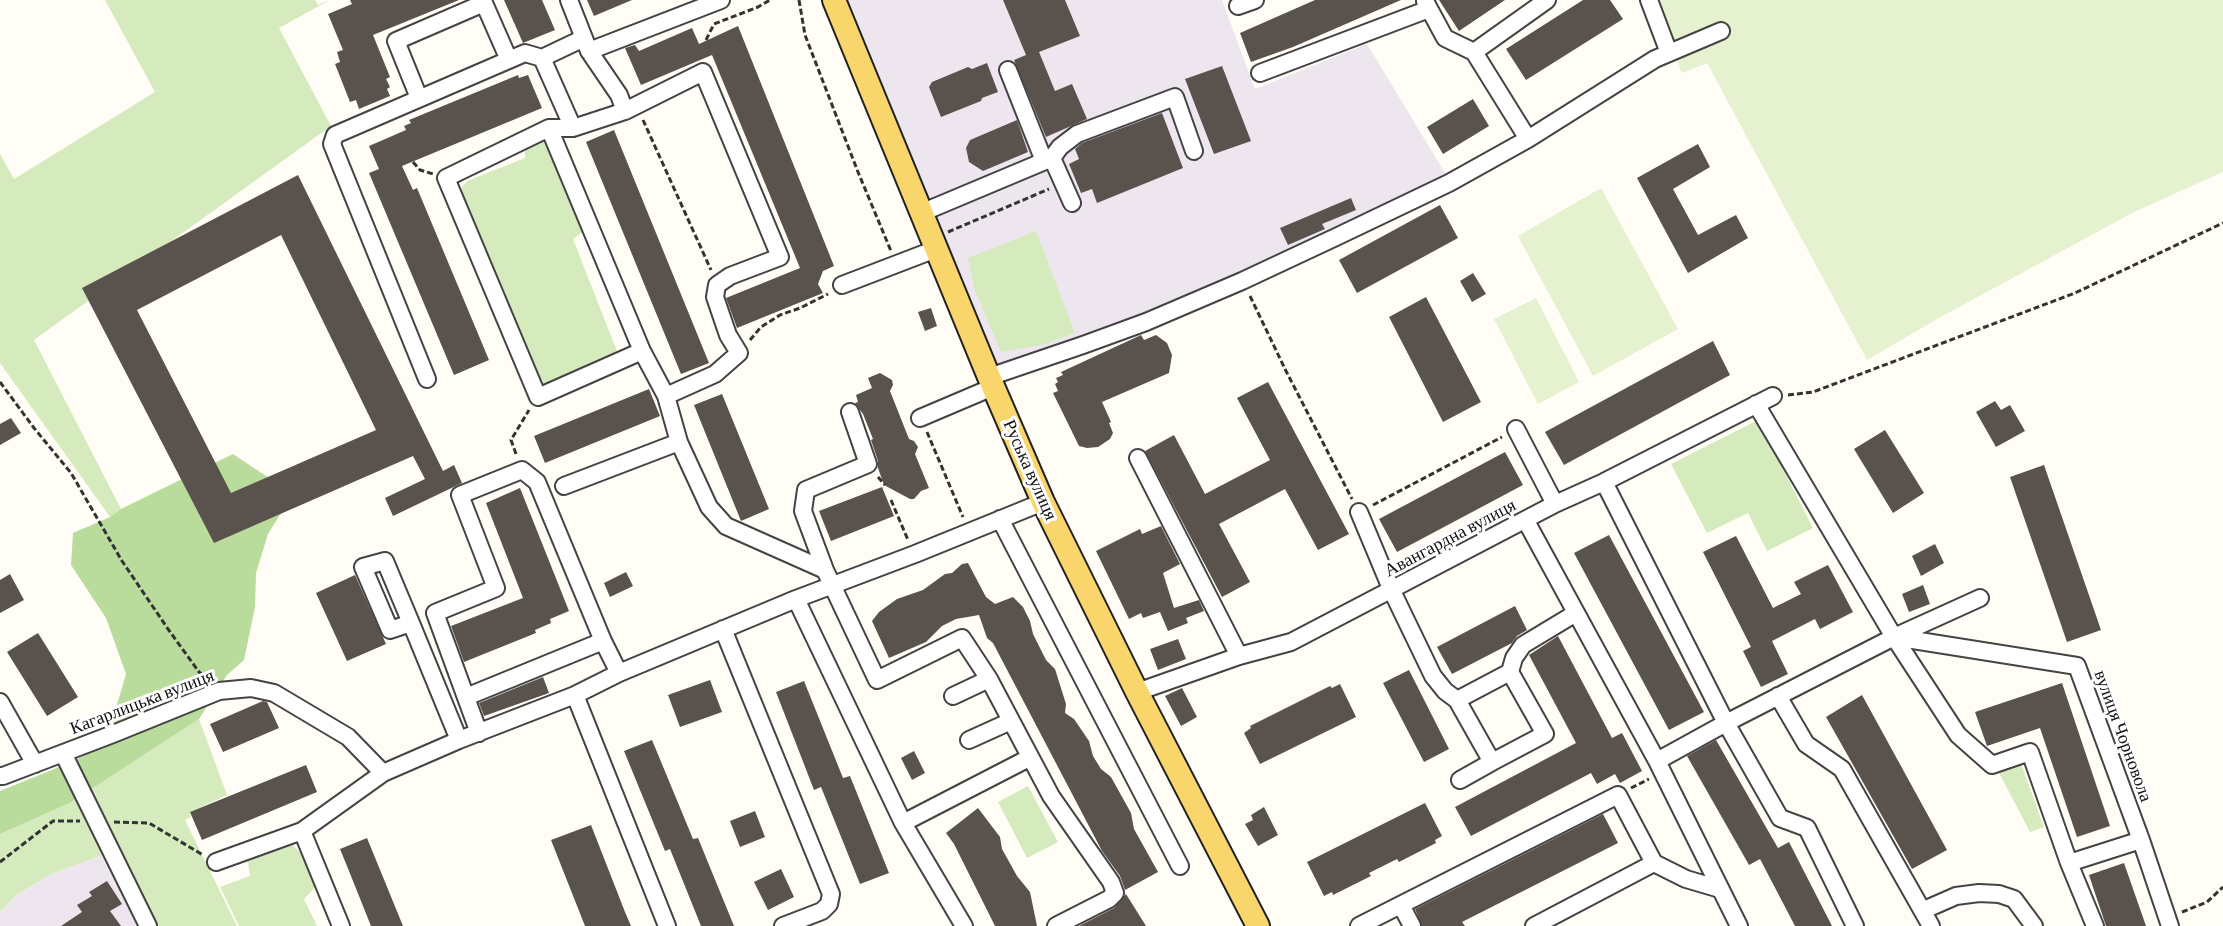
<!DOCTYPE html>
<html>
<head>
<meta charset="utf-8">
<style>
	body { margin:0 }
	canvas { display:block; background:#fffdf5 }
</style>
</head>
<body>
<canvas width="2223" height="926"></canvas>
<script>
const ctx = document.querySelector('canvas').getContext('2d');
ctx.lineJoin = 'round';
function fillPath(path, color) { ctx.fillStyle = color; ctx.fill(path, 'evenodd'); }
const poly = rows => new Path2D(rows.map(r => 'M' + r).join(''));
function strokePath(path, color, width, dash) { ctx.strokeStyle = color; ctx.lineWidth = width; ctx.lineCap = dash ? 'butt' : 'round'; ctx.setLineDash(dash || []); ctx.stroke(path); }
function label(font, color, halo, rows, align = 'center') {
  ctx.font = font + ' "Crimson Pro",serif'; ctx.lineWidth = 6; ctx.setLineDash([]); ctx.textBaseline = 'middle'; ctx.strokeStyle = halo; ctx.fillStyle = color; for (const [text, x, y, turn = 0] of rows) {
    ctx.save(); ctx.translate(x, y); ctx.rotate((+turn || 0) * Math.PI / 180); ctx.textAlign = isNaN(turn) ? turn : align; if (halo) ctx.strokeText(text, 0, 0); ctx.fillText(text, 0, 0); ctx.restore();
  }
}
fillPath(poly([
	[833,0,1222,0,1255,89,1367,44,1448,178,1249,277,988,376],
	[119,849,158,926,0,926,0,912,15,896,51,874]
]), '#eee6ef');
fillPath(poly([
	[105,0,315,0,318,5,330,0,279,28,331,126,34,340,121,509,110,517,0,363,0,154,14,179,155,92],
	[540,140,549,144,586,230,573,239,618,354,552,385,543,384,537,380,461,194,462,187,467,181,525,158,525,148],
	[1036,231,1075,333,1042,345,1001,352,975,291,968,258],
	[1758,420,1813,528,1767,551,1748,513,1707,533,1671,464],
	[199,719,227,795,190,812,191,817,185,820,237,926,158,926,119,849,51,874,15,896,0,912,0,834,70,803],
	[2020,761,2044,827,2030,832,1997,769],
	[1028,786,1058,842,1027,858,998,802],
	[282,842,293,845,301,854,316,886,304,899,317,926,239,926,220,887,250,876,247,855]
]), '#d5ebbd');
fillPath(poly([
	[233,454,269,478,283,510,268,534,256,573,255,607,244,660,227,675,199,719,70,803,0,834,0,791,69,763,105,745,126,674,106,618,71,565,73,533,110,517,121,509]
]), '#b9dc9c');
fillPath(poly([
	[1653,0,2223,0,2223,172,2134,212,1939,318,1867,360,1707,63,1682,73],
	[1601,188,1678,329,1593,376,1518,236],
	[1536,298,1579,382,1538,404,1494,319]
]), '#e6f2cf');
fillPath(poly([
	[350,0,459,0,373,35,390,77,386,79,390,87,387,89,390,96,359,109,356,100,350,102,335,64,340,62,337,52,343,50,328,14,352,4],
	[504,0,542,0,555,30,523,43],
	[587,0,632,0,594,16],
	[1003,0,1065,0,1080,36,1039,52,1055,91,1072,84,1087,119,1046,137,1014,60,1026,55],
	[1315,0,1401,0,1293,47,1251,62,1240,33],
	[1439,0,1505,0,1459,31],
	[1583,0,1610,0,1623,19,1526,80,1506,49],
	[738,26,834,266,823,271,818,284,823,293,737,328,726,298,800,268,712,55,641,85,625,48,635,45,639,51,692,28,699,44],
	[987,63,998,92,982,98,981,101,941,117,929,87,932,82,968,67,972,69],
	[1222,66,1251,141,1214,154,1185,79],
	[518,75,519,78,528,75,542,108,402,166,413,190,417,188,489,360,454,375,369,173,379,169,369,146,406,130,404,126,411,123,409,120],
	[1473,99,1489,126,1443,154,1427,127],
	[1162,113,1183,168,1097,203,1092,189,1081,193,1069,164,1079,159,1075,149,1082,143],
	[1017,120,1028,152,983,171,969,162,966,148,970,140],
	[614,130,709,363,681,374,586,142],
	[1698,144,1710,167,1673,189,1698,235,1736,215,1748,238,1688,273,1637,178],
	[298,175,443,471,454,465,462,483,393,516,385,498,425,479,413,456,214,543,82,288],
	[281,235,376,430,231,493,137,310],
	[1351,198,1356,210,1322,224,1325,229,1288,245,1280,228],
	[1440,205,1458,238,1357,293,1339,260],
	[1473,273,1486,294,1472,302,1460,281],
	[1426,297,1481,402,1443,422,1389,317],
	[931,308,937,326,925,331,918,312],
	[1141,335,1144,340,1156,335,1167,343,1172,355,1169,373,1102,402,1111,422,1109,423,1113,433,1110,439,1098,447,1087,448,1079,446,1053,393,1058,391,1055,384,1058,382,1056,378,1063,375,1061,372],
	[1713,341,1730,375,1564,465,1545,432],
	[880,373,892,380,893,385,890,391,909,439,914,441,918,447,915,454,929,488,921,491,914,499,910,499,884,485,878,468,878,461,871,440,873,439,863,414,855,403,858,402,856,395,872,388,868,378],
	[1268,382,1349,534,1318,550,1285,489,1219,524,1250,582,1222,597,1145,451,1174,435,1205,494,1270,460,1237,398],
	[649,389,660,416,545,463,534,436],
	[722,394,769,509,741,521,694,405],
	[1995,401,2001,410,2010,405,2025,431,1996,447,1976,412],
	[11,418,21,433,0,445,0,424],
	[1885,430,1924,493,1893,513,1854,449],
	[1505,452,1523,485,1397,552,1379,519],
	[2044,465,2101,630,2067,642,2010,477],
	[882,487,894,516,831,541,819,511],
	[520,488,569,611,550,619,551,623,535,630,536,633,464,662,451,626,523,598,486,503],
	[1161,526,1180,564,1163,573,1174,608,1199,600,1204,611,1186,618,1188,623,1168,631,1160,612,1143,618,1141,613,1129,619,1096,551,1140,529,1142,534],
	[1609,535,1704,712,1669,730,1574,553],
	[1736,536,1773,608,1801,594,1794,582,1828,565,1853,612,1820,629,1815,619,1772,641,1788,674,1761,687,1743,651,1751,647,1703,552],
	[1935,544,1944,563,1921,576,1912,556],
	[968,563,986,597,995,604,1013,597,1023,607,1030,621,1033,634,1046,660,1055,669,1066,704,1065,713,1074,719,1089,741,1093,756,1101,769,1111,777,1131,813,1134,829,1158,872,1125,890,1120,876,1102,851,993,643,987,638,979,615,956,619,942,626,926,642,889,658,872,621,879,612,897,599,923,590,945,574,952,573,962,564],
	[626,572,633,586,610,597,604,583],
	[10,574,24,600,0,613,0,580],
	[355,575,386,644,347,661,316,593],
	[1923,585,1930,604,1909,612,1902,594],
	[1515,606,1527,630,1517,636,1512,643,1452,674,1437,647],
	[38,633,78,697,47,716,7,652],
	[1558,636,1612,738,1622,733,1642,771,1620,783,1615,774,1597,784,1591,773,1471,836,1455,807,1576,743,1529,655],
	[1178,639,1186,659,1158,670,1150,649],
	[1409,670,1449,749,1424,762,1383,683],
	[543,677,549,693,484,716,479,703],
	[710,680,722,712,680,727,668,695],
	[804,681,843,778,850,776,889,873,860,884,821,787,814,790,776,692],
	[2062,683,2110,826,2077,837,2040,728,1987,746,1975,712],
	[1340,684,1356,717,1260,764,1244,733,1251,728,1250,726,1330,686,1332,688],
	[1182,688,1197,717,1181,726,1165,696],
	[1862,695,1947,850,1912,869,1826,717],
	[263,701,267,702,279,728,223,752,210,724],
	[652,740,693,839,698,838,734,926,701,926,670,849,665,851,624,751],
	[1716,740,1778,848,1789,842,1832,926,1795,926,1760,859,1749,865,1687,756],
	[914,751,925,773,912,780,901,758],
	[306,765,317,792,202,840,190,812],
	[1425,803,1442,836,1435,840,1436,843,1399,862,1397,859,1369,873,1371,876,1333,895,1332,892,1324,896,1307,862],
	[1264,807,1278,835,1258,846,1245,824,1253,820,1251,815],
	[978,808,1000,837,1002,849,1017,876,1030,892,1037,926,995,926,954,844,946,833],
	[755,811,765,837,740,847,730,821],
	[1603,814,1618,843,1462,922,1465,926,1422,926,1415,909],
	[591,825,625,912,631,926,585,926,551,840],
	[367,838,403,926,371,926,349,871,340,849],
	[2124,863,2146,926,2106,926,2089,875],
	[781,869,794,897,768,910,754,882],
	[107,881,122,904,110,911,121,926,61,926,82,912,77,905,92,896,89,892],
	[1126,894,1146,926,1079,926,1114,908]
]), '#5a524d');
const minor = poly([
	[569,0,589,51,619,95,625,111],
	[1649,0,1669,53],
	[1425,1,1445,38,1474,52,1528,139],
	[1238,6,1255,0],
	[589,51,721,0],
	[1474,52,1547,0],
	[542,58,584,38],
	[1008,70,1044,161],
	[1260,73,1429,9],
	[419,98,396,41,484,3,509,60],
	[549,128,642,351,666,396,679,442,709,507,726,526,825,570,877,680,962,638,989,679,1051,796,1111,882,1115,893,1109,899,1056,926],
	[1052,158,1072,203],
	[921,213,1052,158,1060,147,1077,134,1175,97,1194,151],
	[842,285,936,249],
	[642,351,538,397,446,178,549,128,573,128,625,111,703,72,780,257,730,276,717,285,715,297,728,335,739,353,715,374,666,396],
	[989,377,1083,345,1146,322,1242,281,1336,237,1449,183,1528,139,1655,59,1721,31],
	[427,379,332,144,335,135,525,53,542,58,573,128],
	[1756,404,1894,637,1958,735,1992,765,2030,752,2069,863,2141,840],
	[920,418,993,387],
	[1516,429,1555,504],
	[1138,458,1239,656],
	[1604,482,1726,723,1780,818,1807,828,1855,926],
	[564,486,679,442],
	[1359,512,1392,591,1433,676,1445,691,1457,700,1492,762,1545,734,1510,672,1457,700],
	[1000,519,1180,866],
	[1526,521,1657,761,1739,926],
	[825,570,803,511,806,490,868,464,850,412],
	[796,599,903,823,964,926],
	[411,623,390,630,363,567,385,561,411,623,459,740],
	[723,629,831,894,829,904,822,911,783,926],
	[1894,637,2077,666,2141,840,2170,926],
	[1510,672,1514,658,1523,645,1576,613],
	[1137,692,1239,656,1291,642,1555,504,1604,482,1773,396],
	[575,695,667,926],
	[953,696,989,679],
	[1778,696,1806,744,1842,769,1931,926],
	[466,697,603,641],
	[0,702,35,764],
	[479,733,435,613,496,588,460,495,522,470,537,482,603,641,619,673],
	[969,740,1011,721],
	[63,753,148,926],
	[1657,761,1726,723,1894,637,1980,598],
	[0,776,3,776,113,734,219,691,251,688,274,693,348,737,383,773],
	[1460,780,1492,762],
	[903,823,1029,758],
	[302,831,341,926],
	[216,862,302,831,383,773,459,740,575,695,619,673,796,599,915,554,1043,502],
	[2069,863,2095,926],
	[1401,905,1412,926],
	[1924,910,1956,896,1979,893,1999,894,2014,899,2034,926],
	[1359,926,1618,795,1654,863,1686,879,1720,889],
	[1534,926,1654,863]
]);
const major = poly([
	[834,0,989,377,1043,502,1137,692,1258,926]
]);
strokePath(minor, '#444', 20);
strokePath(major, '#222', 26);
strokePath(poly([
	[799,0,805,35,858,172,891,251],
	[706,40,714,24,758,7,770,0],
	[643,120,711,270],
	[413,162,420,170,433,174],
	[948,232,1049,189],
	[1250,296,1286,371,1352,499],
	[750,340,761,327,780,315,800,308,828,294],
	[0,382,34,428,71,473,122,561,168,629,199,672,207,679],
	[1788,395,1813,392,2075,293,2223,223],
	[927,432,963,517],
	[516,454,511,440,529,410],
	[878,477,885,485],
	[891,500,908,540],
	[1373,505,1502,437],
	[1631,788,1649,779],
	[114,822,149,823,203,855],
	[0,862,53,821,80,821],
	[2182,912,2207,902,2223,887]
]), '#333', 3, [6, 3]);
strokePath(minor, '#fff', 16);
strokePath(major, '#f9d66b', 22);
label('18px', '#111', '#fff', [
	["Руська вулиця",1030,470,66],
	["Авангардна вулиця",1450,538,-28],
	["Кагарлицька вулиця",142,702,-21],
	["вулиця Чорновола",2123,736,70]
]);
</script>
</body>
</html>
